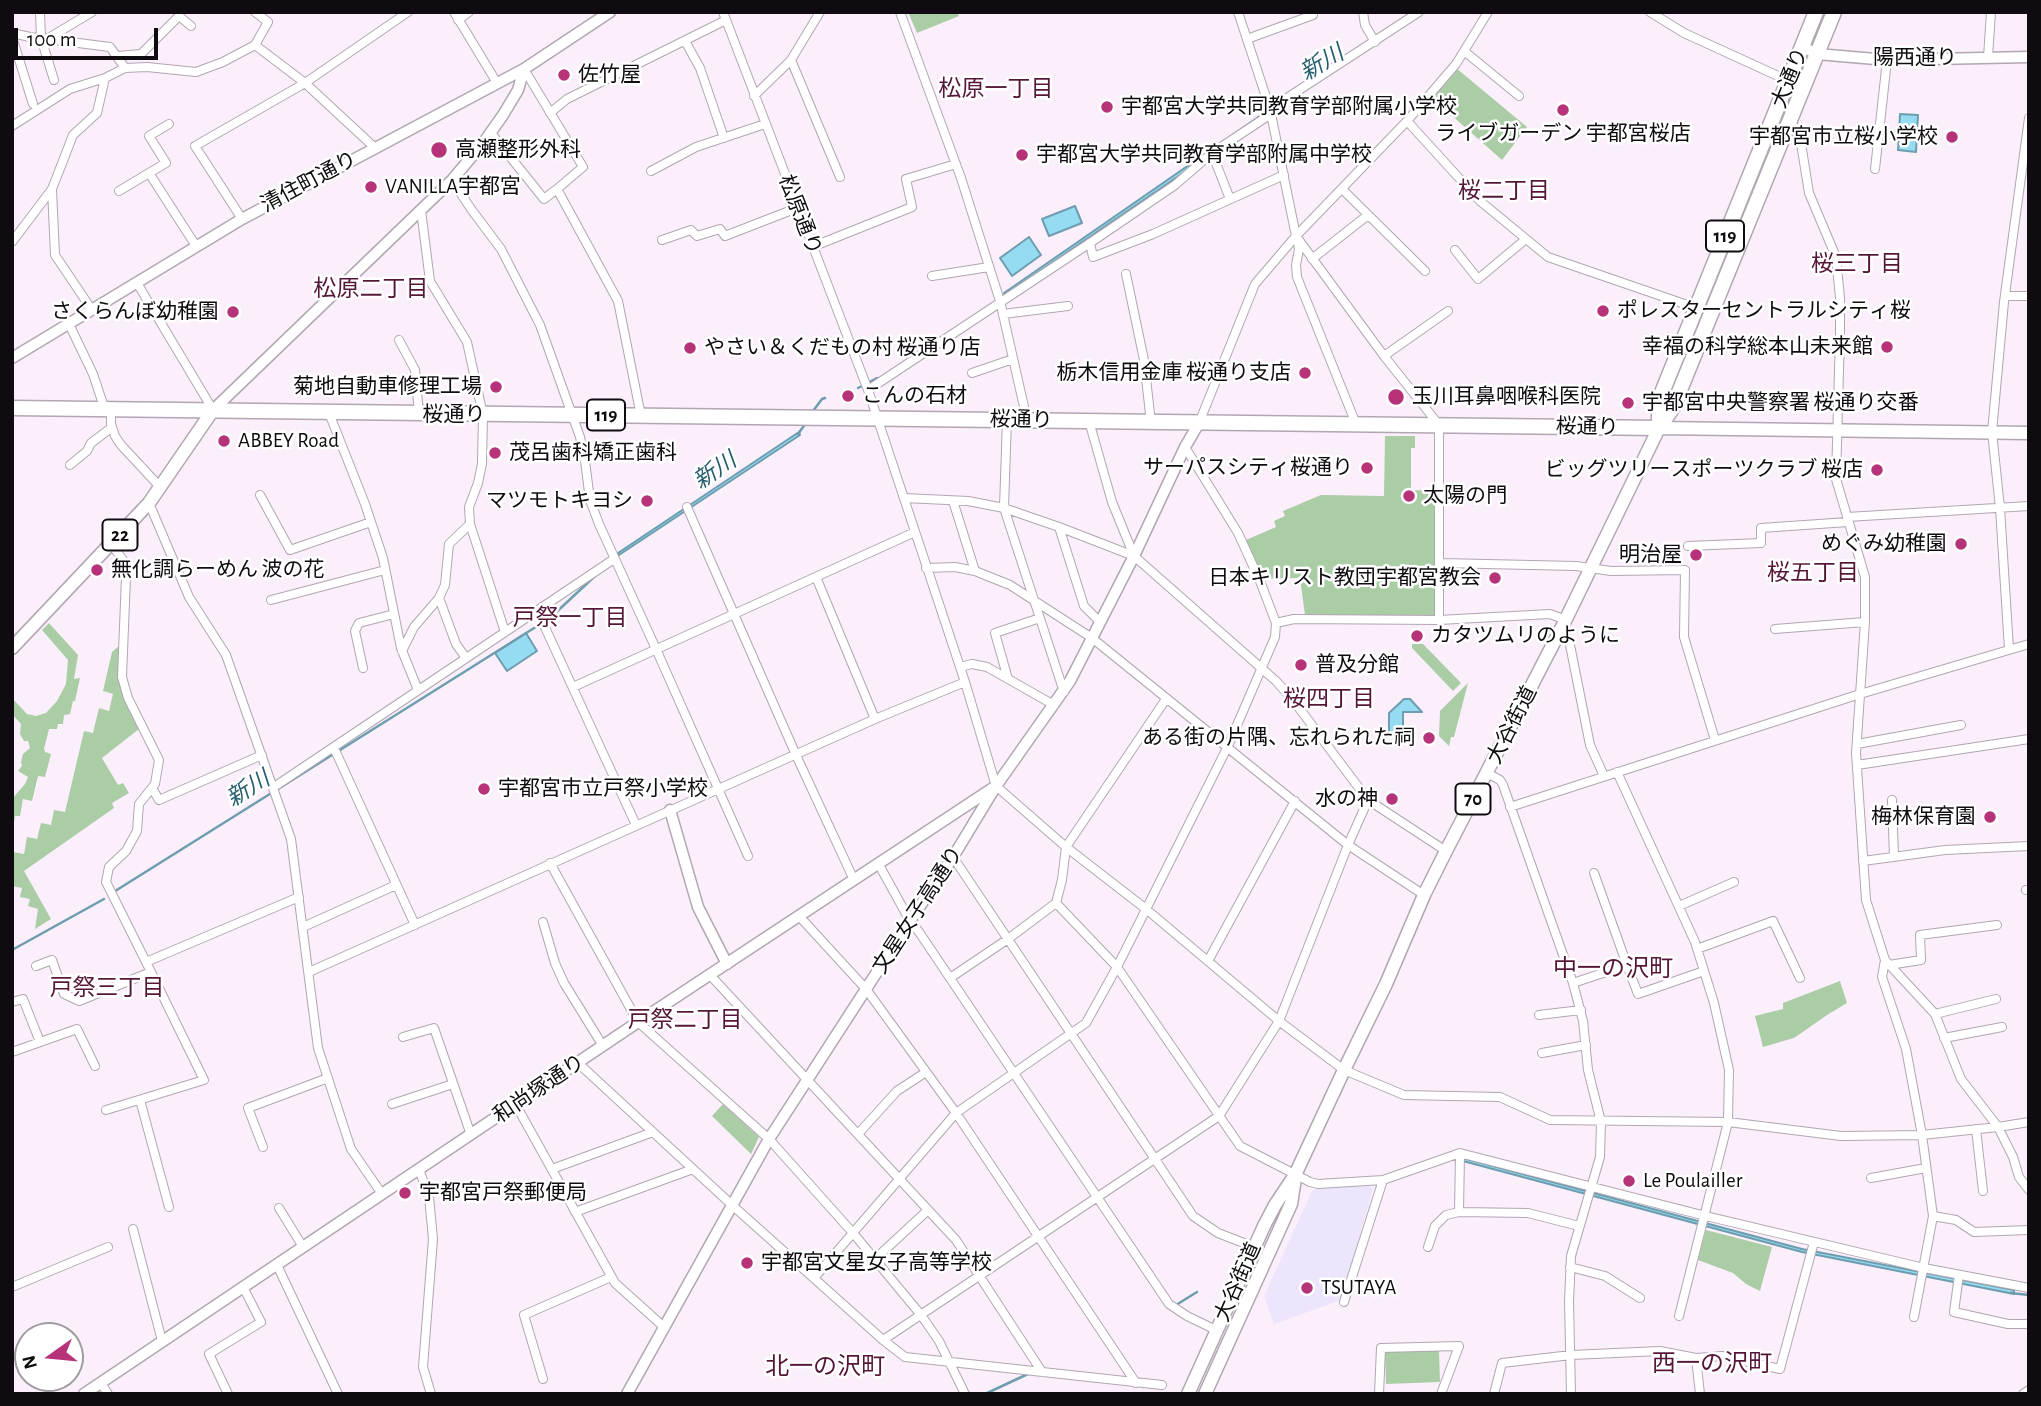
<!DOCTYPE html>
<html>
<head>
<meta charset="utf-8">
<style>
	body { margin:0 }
	#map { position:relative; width:2041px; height:1406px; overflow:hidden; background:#fbeffc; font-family:"Alegreya Sans",sans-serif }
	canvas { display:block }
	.frame { position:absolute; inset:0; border:14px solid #0f0b10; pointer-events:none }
	.north { position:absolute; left:14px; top:1322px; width:70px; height:70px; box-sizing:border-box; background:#fff; border:2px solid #9f9d9f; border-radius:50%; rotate:255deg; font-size:19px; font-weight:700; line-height:28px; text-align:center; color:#0f0b10 }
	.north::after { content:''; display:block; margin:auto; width:24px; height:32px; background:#b63279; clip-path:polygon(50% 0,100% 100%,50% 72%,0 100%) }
	.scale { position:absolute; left:14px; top:28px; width:144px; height:32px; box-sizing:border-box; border:4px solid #0f0b10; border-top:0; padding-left:9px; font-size:21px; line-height:24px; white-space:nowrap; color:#0f0b10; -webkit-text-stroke:5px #fff; paint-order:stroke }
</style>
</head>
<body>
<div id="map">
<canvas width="2041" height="1406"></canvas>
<div class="frame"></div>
<div class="north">N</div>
<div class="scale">100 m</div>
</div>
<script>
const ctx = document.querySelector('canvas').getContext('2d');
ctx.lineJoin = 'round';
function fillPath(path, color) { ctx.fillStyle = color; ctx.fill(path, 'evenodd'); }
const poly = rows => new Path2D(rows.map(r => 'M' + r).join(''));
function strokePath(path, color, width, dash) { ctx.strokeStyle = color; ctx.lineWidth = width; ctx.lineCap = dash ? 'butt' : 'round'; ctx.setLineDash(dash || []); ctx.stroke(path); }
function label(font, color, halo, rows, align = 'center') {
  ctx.font = font + ' "Alegreya Sans","Noto Sans JP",sans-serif'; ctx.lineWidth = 5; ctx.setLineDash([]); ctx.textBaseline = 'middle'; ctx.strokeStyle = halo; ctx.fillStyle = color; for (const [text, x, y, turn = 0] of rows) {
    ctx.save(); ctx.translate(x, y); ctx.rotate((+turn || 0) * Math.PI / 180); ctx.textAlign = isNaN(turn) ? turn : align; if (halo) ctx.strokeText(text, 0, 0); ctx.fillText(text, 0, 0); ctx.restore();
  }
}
fillPath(poly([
	[1370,1186,1373,1189,1341,1300,1274,1324,1264,1296,1312,1191,1319,1187]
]), '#ede5fb');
fillPath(poly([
	[908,12,957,12,959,16,917,33],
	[1456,68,1527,127,1502,160,1432,98],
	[1385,436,1415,436,1415,448,1411,448,1411,490,1438,491,1437,612,1433,617,1305,615,1300,578,1262,579,1246,540,1276,527,1274,521,1285,516,1283,511,1321,495,1384,496],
	[49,623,78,655,74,679,80,678,75,701,73,701,70,714,64,715,63,724,58,724,57,729,49,729,44,749,45,752,51,754,45,777,38,776,32,801,23,799,20,816,15,816,14,822,12,821,12,799,25,784,28,777,18,771,22,766,21,762,23,754,30,748,28,741,24,741,20,734,21,724,12,714,12,698,27,714,36,716,46,713,57,701,66,684,68,660,42,630],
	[1412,644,1423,644,1461,683,1453,691,1412,648],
	[120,645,131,710,139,729,102,758,118,785,123,783,129,793,112,803,114,808,24,871,51,919,35,929,38,909,28,906,30,899,20,897,22,888,12,886,13,852,24,854,27,837,37,839,41,823,51,825,54,810,65,812,84,731,93,733,99,708,109,711,113,694,103,691,112,652],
	[1468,683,1454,737,1451,737,1449,746,1439,736,1440,711],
	[1840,981,1847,1003,1827,1015,1794,1038,1763,1047,1755,1016,1783,1009,1783,1003],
	[723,1104,759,1137,751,1154,712,1116],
	[1706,1230,1772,1247,1760,1291,1746,1284,1733,1273,1698,1260],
	[1439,1350,1440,1382,1386,1384,1385,1351]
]), '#aacda6');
const water = poly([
	[1267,111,1269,114,1005,295,1004,293,1267,111],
	[1900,114,1918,115,1916,152,1898,150,1900,114],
	[1075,206,1082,223,1049,236,1042,219,1075,206],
	[1029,237,1041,255,1012,276,1000,258,1029,237],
	[799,432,800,435,619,555,618,553,799,432],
	[526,633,537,651,507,671,495,653,526,633],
	[1404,699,1410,699,1422,712,1403,712,1403,727,1393,736,1384,736,1384,732,1389,732,1389,713,1404,699],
	[1463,1158,1802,1249,2014,1290,2014,1294,1802,1252,1463,1161,1463,1158]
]);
fillPath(water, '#95dbf1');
strokePath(water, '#6d9dae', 2);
strokePath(poly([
	[858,388,877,378],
	[813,411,822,399,825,398],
	[798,434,806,423],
	[278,789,550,618,595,576],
	[112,893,273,792],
	[12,950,104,899],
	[2011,1293,2029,1295],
	[1176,1305,1197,1292],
	[985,1394,1030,1373]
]), '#6d9dae', 2.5);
const street = poly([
	[40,12,41,38,54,80],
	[255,12,268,22,255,45,305,83,374,147],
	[454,12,497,83],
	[723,12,868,390,965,682,996,786,1066,847,1146,909,1279,1021,1344,1070,1404,1095,1500,1097,1550,1120,1728,1122,1841,1136,1922,1135,1998,1127,2029,1122],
	[900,12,961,178,1000,301,1027,420],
	[1238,12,1270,109,1296,236,1384,356,1439,425,1439,620],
	[1363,12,1365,25,1375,42],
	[1650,12,1684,33,1789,81],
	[458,20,469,12],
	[12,33,30,37,47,39,92,12],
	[12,37,33,104],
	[47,39,110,47,125,68,147,67,196,72,223,62,255,45],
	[1247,39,1313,15,1313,12],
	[685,41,700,68,724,138],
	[1464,51,1519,96],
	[117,56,141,54,179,16,191,26],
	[1988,57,1991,12],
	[791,60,840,177],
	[524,69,583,167,557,189],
	[754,96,791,60,820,12],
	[1270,109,1419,12],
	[550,113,567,99,726,20],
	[1407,121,1480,201,1548,257,1696,308],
	[1790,123,1799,131,1809,193,1836,257,1840,298,1840,334,1836,479,1865,577,1865,622,1856,753,1866,900,1885,960,1882,977,1906,1049,1922,1135,1933,1216,1914,1317],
	[12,126,70,89,105,78],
	[491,133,544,199,557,189,618,301,641,416],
	[1212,153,1230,199],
	[1875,169,1887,60],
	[651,171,696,147,765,124],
	[149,173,166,163,149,136,169,124],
	[452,180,471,209,501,249,540,325,580,437,585,461,590,500,599,524,656,649,748,856],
	[1342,189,1425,271],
	[119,191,149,173,196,246],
	[242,219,195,146,305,83,408,12],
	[662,240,691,230,697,236,720,229,725,236,797,208],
	[12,242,52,189],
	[1298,242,1299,249,1296,265,1297,277,1356,424],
	[1090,243,1093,257,1153,234,1284,175],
	[812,247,912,207,906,179,956,164],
	[1455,250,1478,279,1526,239],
	[1312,259,1368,215],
	[1126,274,1144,360,1151,423],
	[932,276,989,267],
	[137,283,213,410],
	[2005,296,2029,296],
	[92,310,55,255,52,189,73,135,97,113,105,78,125,68],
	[1003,314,1068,306],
	[69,324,93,374,105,410],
	[399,340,415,370,419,414],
	[1384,356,1448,311],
	[972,373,1013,359],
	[868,390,1090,243,1175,185,1212,153,1271,114],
	[111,410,111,424,115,436,121,445,161,488],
	[329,413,365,504,383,558,401,648,418,690],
	[1007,419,1004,508,1064,692],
	[1089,421,1112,502,1134,556],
	[1199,423,1255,284,1296,236,1407,121,1456,64,1488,12],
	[70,465,87,451,91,443,111,428],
	[260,495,290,550,371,522],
	[904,498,968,501,1004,508,1059,527,1134,556,1276,681,1293,700,1368,800,1446,851],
	[953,501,975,571],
	[149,503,189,597,226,655,291,839,318,1048,351,1149,382,1194],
	[687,507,796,755,854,880],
	[1847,517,2029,506],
	[470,524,505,632],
	[1059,527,1084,606,1100,622],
	[1688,546,1761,543,1761,528,1848,522],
	[1441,563,1576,566,1611,571,1685,570,1684,637,1715,740],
	[926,568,955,567,975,571,1010,585,1092,638,1348,845,1424,895],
	[816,577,875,719],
	[439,598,456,644,466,658],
	[271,600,385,570],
	[537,610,636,825],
	[1276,623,1294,619,1439,620,1550,614,1566,620],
	[1775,629,1865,622],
	[1560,631,1567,637,1570,645,1590,745,1604,776],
	[2009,649,2000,508,1992,432,2004,302,2029,118],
	[402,651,414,627,439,598,445,585,449,544,470,524,469,507,478,483,482,464,483,415,467,342,430,281,421,210],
	[960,667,972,664,987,667,1054,705],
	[363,668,355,631,359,623,394,614],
	[1008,679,995,633,1040,618],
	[573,687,915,532],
	[1857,744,1961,725],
	[334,748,415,925],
	[1857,765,2029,739],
	[1617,772,1695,942,1714,1003,1729,1070,1728,1122,1679,1316],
	[1487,773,1500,780,1503,785,1573,983,1583,1021,1588,1070,1601,1122,1600,1157,1571,1256,1569,1301,1571,1394],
	[274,787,614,559],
	[152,788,159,800,262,755],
	[1892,800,1894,857],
	[1510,807,1860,694,2029,644],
	[953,857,1193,1216,1218,1233,1254,1247],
	[1863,861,1945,850,2029,846],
	[550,863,638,1022,769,1139,853,1233,921,1315,939,1341,965,1394],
	[878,863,910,921,919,932,1169,1304,1187,1316,1216,1330],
	[1594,873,1627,965],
	[2026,890,2029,890],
	[1056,903,1117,967,1240,1146,1310,1182,1318,1184,1383,1180,1460,1153,1706,1216,1924,1268,2029,1288],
	[1679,906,1734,882],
	[799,916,866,989,956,1113,1136,1383],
	[543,922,555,963,564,983,603,1046],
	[303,927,396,885],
	[1697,949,1773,921,1800,978],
	[1885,960,1935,1014,1961,1079,1998,1127,2013,1157,2019,1177,2029,1190],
	[1208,961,1295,801],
	[146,962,299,897],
	[1889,965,1921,960,1920,935,1997,925],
	[36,966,52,960,64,994,79,1001,151,972,106,882,109,867,126,851,137,831,139,804,155,784,159,760,128,698,122,677,126,577,123,560,111,544],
	[309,972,875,719,965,682],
	[710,975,956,1240,1042,1372],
	[950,978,1008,939,1056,903,1062,880,1066,847,1166,699],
	[1573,983,1627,965,1638,994,1704,971],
	[12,1002,23,999,40,1042],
	[1935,1014,1996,999],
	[1539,1015,1581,1010],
	[403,1037,434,1028,471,1135],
	[1944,1038,2002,1027],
	[12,1052,77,1029,95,1066],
	[1542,1053,1586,1045],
	[578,1063,732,1205,883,1340,905,1357,1162,1385],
	[140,1100,169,1207],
	[392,1104,453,1084],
	[516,1105,615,1283,665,1328],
	[106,1110,204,1080,151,972],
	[1976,1129,1983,1191],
	[858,1134,897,1091,926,1072],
	[263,1147,248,1108,328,1078],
	[419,1169,429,1197,433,1239,423,1367,431,1394],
	[552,1169,653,1132],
	[1871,1178,1926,1168],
	[279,1208,303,1247],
	[575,1212,693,1169],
	[1459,1212,1528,1213,1579,1226],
	[1933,1216,1956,1220,1974,1232,2029,1230],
	[133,1229,162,1341],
	[1428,1247,1435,1226,1446,1215,1459,1212,1460,1153],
	[875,1259,928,1210],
	[277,1265,338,1394],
	[1570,1267,1605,1276,1640,1298],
	[1959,1275,1954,1312,2008,1324,2029,1324],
	[815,1277,956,1113,1086,1023,1117,967,1228,746,1275,637,1276,623,1260,581,1238,533,1185,447],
	[12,1287,108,1247],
	[1344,1302,1383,1180],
	[883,1340,1219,1116,1279,1021,1348,845,1368,800],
	[1696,1358,1722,1356,1780,1369,1814,1242],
	[543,1379,524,1315,611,1277],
	[101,1383,108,1394],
	[228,1394,209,1354,261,1322,243,1287],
	[1379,1394,1381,1348,1459,1346,1441,1394],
	[1494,1394,1502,1363,1571,1355,1660,1351,1696,1358,1700,1394],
	[2023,1394,2029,1390]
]);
const secondary = poly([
	[1803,47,1817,54,1887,60,2029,57],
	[12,358,242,219,524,69,610,12],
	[213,410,452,180,484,142,503,115,518,90,524,69],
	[670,810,698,907,727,964],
	[84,1394,638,1022,993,788],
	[627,1394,769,1139,910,921,953,857,996,786,1070,681,1134,556,1185,447,1199,423]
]);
const primary = poly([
	[12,648,149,503,213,410],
	[1188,1394,1264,1226,1275,1205,1295,1175,1344,1070,1386,984,1424,895,1446,851,1563,625,1659,428,2029,433],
	[1205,1394,1291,1204,1295,1178]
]);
const highway = poly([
	[12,408,1659,428],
	[1659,428,1673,407,1834,12],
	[1659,428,1659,400,1816,12]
]);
strokePath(street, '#b1a6b2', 10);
strokePath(secondary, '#b1a6b2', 13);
strokePath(primary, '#b1a6b2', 15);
strokePath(highway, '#b1a6b2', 17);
strokePath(street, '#fff', 8);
strokePath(secondary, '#fff', 10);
strokePath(primary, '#fff', 12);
strokePath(highway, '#fff', 14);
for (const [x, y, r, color] of [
	[564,75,7,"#b63279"],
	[1107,107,7,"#b63279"],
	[1563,110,7,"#b63279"],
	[1952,137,7,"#b63279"],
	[439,150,9,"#b63279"],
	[1022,155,7,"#b63279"],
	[371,187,7,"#b63279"],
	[1603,311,7,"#b63279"],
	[233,312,7,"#b63279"],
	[1887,347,7,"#b63279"],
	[690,348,7,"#b63279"],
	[1305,373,7,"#b63279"],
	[496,387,7,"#b63279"],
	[848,396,7,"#b63279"],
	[1396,397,9,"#b63279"],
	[1628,403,7,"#b63279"],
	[224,441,7,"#b63279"],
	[495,453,7,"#b63279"],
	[1367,468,7,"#b63279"],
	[1877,470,7,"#b63279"],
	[1409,496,7,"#b63279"],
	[647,501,7,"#b63279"],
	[1961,544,7,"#b63279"],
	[1696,555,7,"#b63279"],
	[97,570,7,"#b63279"],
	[1495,578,7,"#b63279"],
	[1417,636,7,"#b63279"],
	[1301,665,7,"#b63279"],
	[1429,738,7,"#b63279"],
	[484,789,7,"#b63279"],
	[1392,799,7,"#b63279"],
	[1990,817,7,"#b63279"],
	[1629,1181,7,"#b63279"],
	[405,1193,7,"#b63279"],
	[747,1263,7,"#b63279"],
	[1307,1288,7,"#b63279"]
]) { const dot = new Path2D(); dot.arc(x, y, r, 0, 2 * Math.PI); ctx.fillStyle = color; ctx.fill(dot); strokePath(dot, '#fff', 2.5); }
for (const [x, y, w] of [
	[1725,236,38],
	[606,415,38],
	[120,535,35],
	[1473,799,35]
]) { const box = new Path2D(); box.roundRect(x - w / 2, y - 15.5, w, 31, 5); ctx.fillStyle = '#fff'; ctx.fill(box); strokePath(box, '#0f0b10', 2); }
label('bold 19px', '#0f0b10', null, [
	["119",1725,236],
	["119",606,415],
	["22",120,535],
	["70",1473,799]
]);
label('21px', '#0f0b10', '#fff', [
	["陽西通り",1915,58],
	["大通り",1790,78,-68],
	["清住町通り",309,182,-28],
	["松原通り",800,215,69],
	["桜通り",454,415],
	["桜通り",1021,420,1],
	["桜通り",1587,427,1],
	["大谷街道",1512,725,-63],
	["文星女子高通り",918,910,-57],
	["和尚塚通り",539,1089,-34],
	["大谷街道",1238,1282,-66]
]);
label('21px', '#0f0b10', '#fff', [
	["佐竹屋",578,75],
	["宇都宮大学共同教育学部附属小学校",1121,107],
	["ライブガーデン 宇都宮桜店",1563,134,"center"],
	["宇都宮市立桜小学校",1938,137,"right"],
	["高瀬整形外科",455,150],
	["宇都宮大学共同教育学部附属中学校",1036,155],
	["VANILLA宇都宮",385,187],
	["ポレスターセントラルシティ桜",1617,311],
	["さくらんぼ幼稚園",219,312,"right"],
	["幸福の科学総本山未来館",1873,347,"right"],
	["やさい＆くだもの村 桜通り店",704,348],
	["栃木信用金庫 桜通り支店",1291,373,"right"],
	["菊地自動車修理工場",482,387,"right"],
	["こんの石材",862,396],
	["玉川耳鼻咽喉科医院",1412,397],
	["宇都宮中央警察署 桜通り交番",1642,403],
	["ABBEY Road",238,441],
	["茂呂歯科矯正歯科",509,453],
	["サーパスシティ桜通り",1353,468,"right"],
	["ビッグツリースポーツクラブ 桜店",1863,470,"right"],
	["太陽の門",1423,496],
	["マツモトキヨシ",633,501,"right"],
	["めぐみ幼稚園",1947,544,"right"],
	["明治屋",1682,555,"right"],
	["無化調らーめん 波の花",111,570],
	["日本キリスト教団宇都宮教会",1481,578,"right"],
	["カタツムリのように",1431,636],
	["普及分館",1315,665],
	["ある街の片隅、忘れられた祠",1415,738,"right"],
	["宇都宮市立戸祭小学校",498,789],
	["水の神",1378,799,"right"],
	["梅林保育園",1976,817,"right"],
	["Le Poulailler",1643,1181],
	["宇都宮戸祭郵便局",419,1193],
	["宇都宮文星女子高等学校",761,1263],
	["TSUTAYA",1321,1288]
], 'left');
label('italic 23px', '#265f6f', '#fff', [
	["新川",1322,63,-31],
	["新川",715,471,-34],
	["新川",248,789,-32]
]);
label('23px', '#551638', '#fff', [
	["松原一丁目",996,89],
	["桜二丁目",1504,191],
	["桜三丁目",1857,264],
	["松原二丁目",371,289],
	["桜五丁目",1813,573],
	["戸祭一丁目",570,618],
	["桜四丁目",1329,699],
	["戸祭三丁目",107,988],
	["戸祭二丁目",685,1020]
]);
label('24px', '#551638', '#fff', [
	["中一の沢町",1613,969],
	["西一の沢町",1712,1364],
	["北一の沢町",825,1367]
]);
</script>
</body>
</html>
